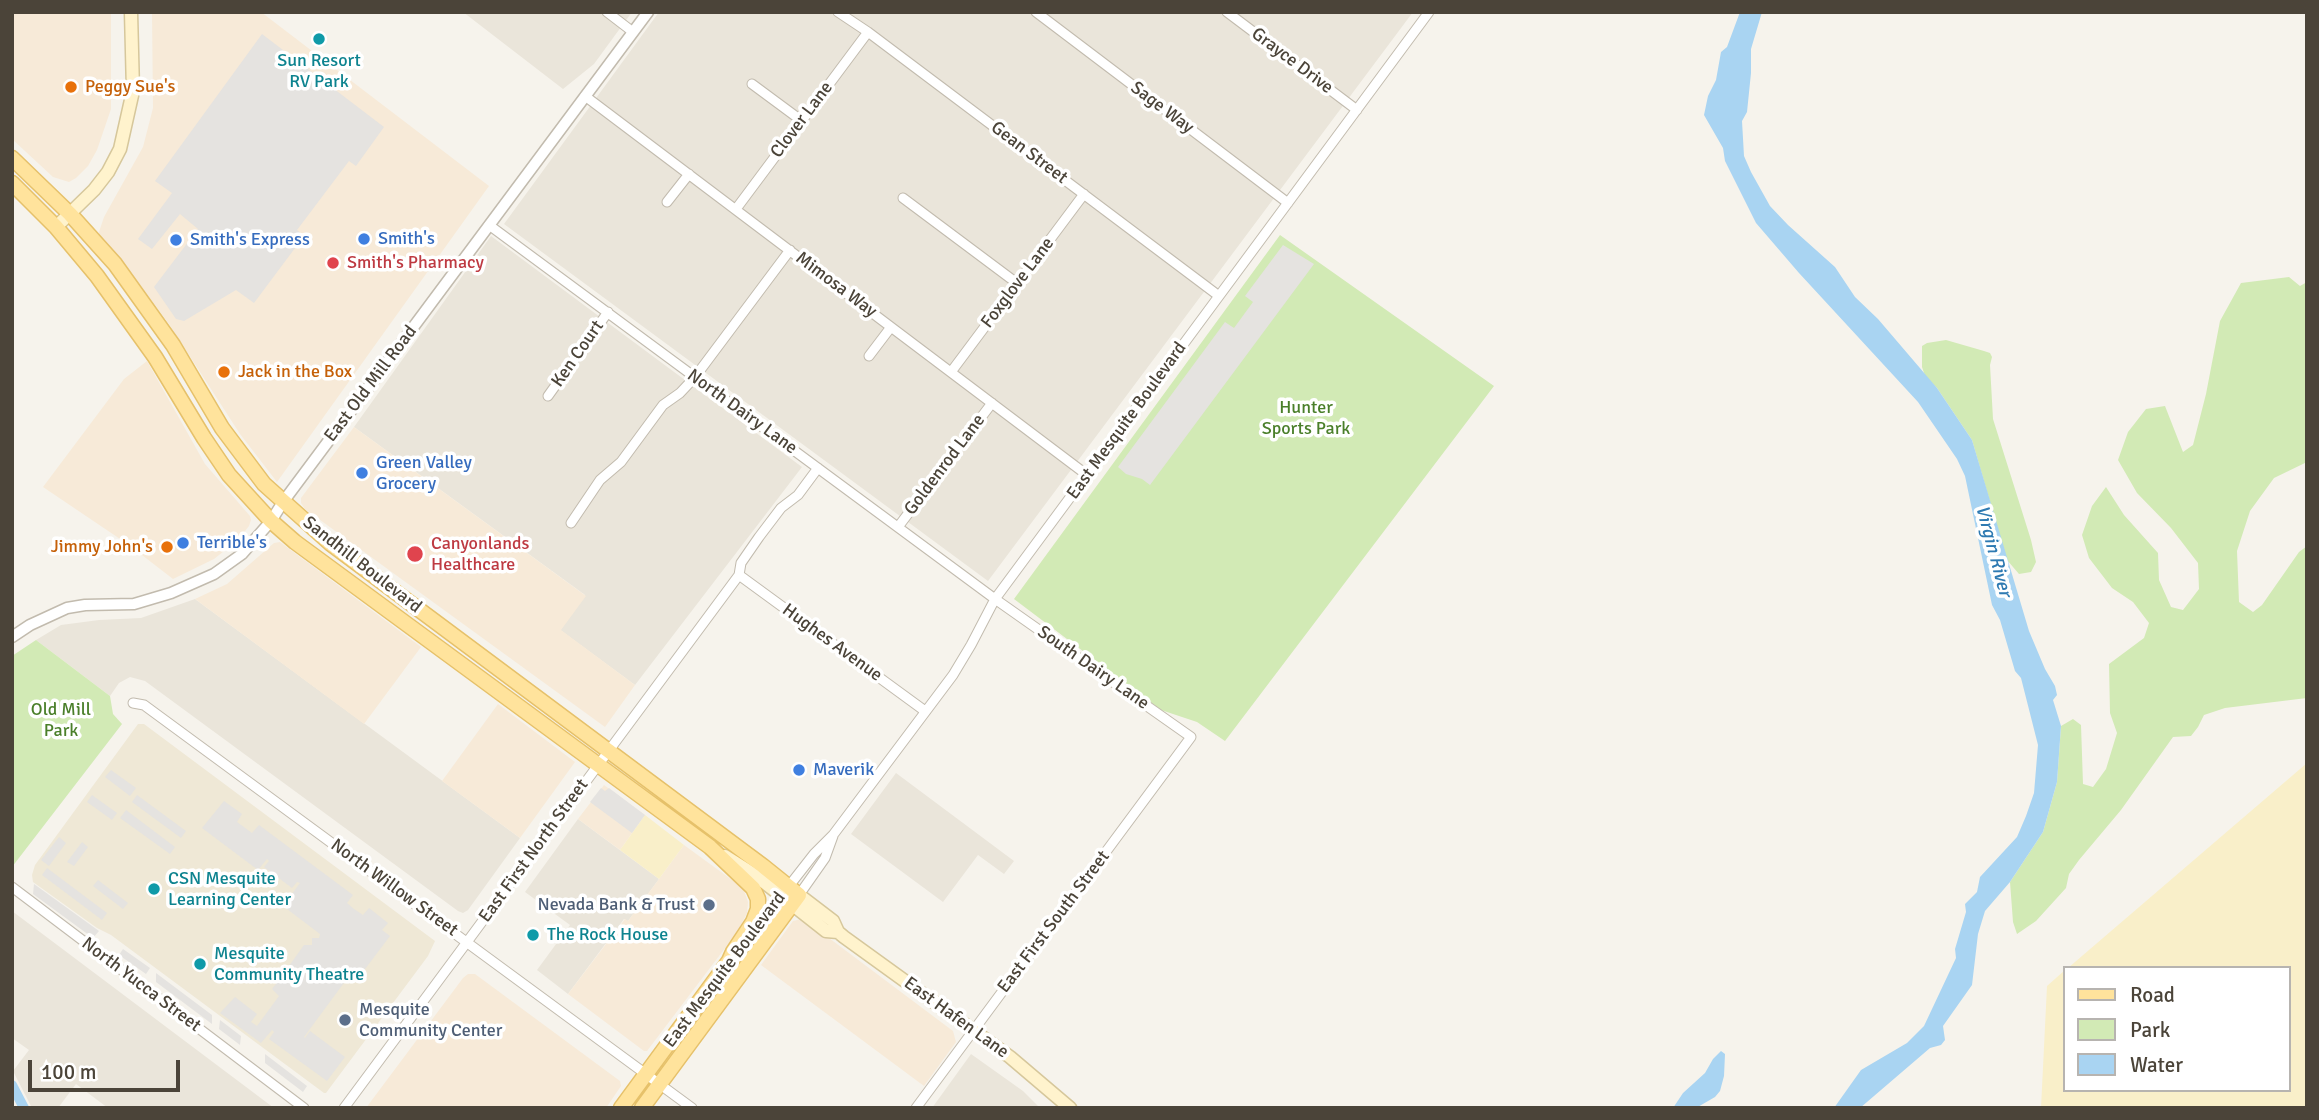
<!DOCTYPE html>
<html>
<head>
<meta charset="utf-8">
<style>
	body { margin:0 }
	#map { position:relative; width:2319px; height:1120px; overflow:hidden; background:#f6f3ec; font-family:Signika,sans-serif }
	canvas { display:block }
	.frame { position:absolute; inset:0; border:14px solid #4b4439; pointer-events:none }
	.legend { position:absolute; left:2063px; top:966px; width:228px; height:126px; box-sizing:border-box; background:#fff; border:2px solid #b7b4b0; margin:0; padding:9px 12px; list-style:none; font-size:21px; color:#4b4439 }
	.legend li { display:flex; align-items:center; gap:14px; height:35px }
	.legend b { width:35px; border:2px solid #b7b4b0 }
	.scale { position:absolute; left:28px; top:1060px; width:152px; height:32px; box-sizing:border-box; border:4px solid #4b4439; border-top:0; padding-left:9px; font-size:21px; line-height:24px; white-space:nowrap; color:#4b4439; -webkit-text-stroke:5px #fff; paint-order:stroke }
</style>
</head>
<body>
<div id="map">
<canvas width="2319" height="1120"></canvas>
<div class="frame"></div>
<ul class="legend">
<li><b style="height:9px;background:#ffe39c"></b>Road</li>
<li><b style="height:19px;background:#d2eab5"></b>Park</li>
<li><b style="height:19px;background:#a9d4f2"></b>Water</li>
</ul>
<div class="scale">100 m</div>
</div>
<script>
const ctx = document.querySelector('canvas').getContext('2d');
ctx.lineJoin = 'round';
function fillPath(path, color) { ctx.fillStyle = color; ctx.fill(path, 'evenodd'); }
const poly = rows => new Path2D(rows.map(r => 'M' + r).join(''));
function strokePath(path, color, width, dash) { ctx.strokeStyle = color; ctx.lineWidth = width; ctx.lineCap = dash ? 'butt' : 'round'; ctx.setLineDash(dash || []); ctx.stroke(path); }
function label(font, color, halo, rows, align = 'center') {
  ctx.font = font + ' Signika,sans-serif'; ctx.lineWidth = 7; ctx.setLineDash([]); ctx.textBaseline = 'middle'; ctx.strokeStyle = halo; ctx.fillStyle = color; for (const [text, x, y, turn = 0] of rows) {
    ctx.save(); ctx.translate(x, y); ctx.rotate((+turn || 0) * Math.PI / 180); ctx.textAlign = isNaN(turn) ? turn : align; if (halo) ctx.strokeText(text, 0, 0); ctx.fillText(text, 0, 0); ctx.restore();
  }
}
fillPath(poly([
	[463,12,632,12,594,64,563,89],
	[659,12,1413,12,988,581,504,224],
	[491,236,802,467,635,685,560,630,585,595,354,427],
	[195,599,520,838,468,910,463,913,458,911,145,681,130,677,119,683,110,696,36,640,61,625,99,620,141,618],
	[896,773,1014,861,1004,874,978,855,943,902,851,834],
	[578,819,659,879,628,921,624,919,568,994,537,970,570,925,525,892],
	[12,911,274,1108,108,1108,76,1084,58,1108,32,1108,13,1071,29,1050,12,1038],
	[971,1054,1023,1091,1040,1108,932,1108]
]), '#eae5da');
fillPath(poly([
	[12,12,111,12,111,109,97,150,88,166,76,178,69,182,53,177,12,139],
	[152,12,261,12,489,186,277,482,240,434,169,324,131,273,98,235,104,217,143,147,153,108],
	[147,361,205,464,250,516,251,520,249,526,238,540,214,559,173,579,129,545,43,487,124,379],
	[354,427,586,596,561,630,635,685,605,727,305,509,301,503,301,498],
	[280,542,421,647,364,724,195,599,227,584,274,543],
	[498,704,575,762,520,838,442,781],
	[604,785,645,815,620,850,578,819],
	[684,845,743,888,748,902,747,913,738,931,647,1051,644,1051,568,994,625,919,628,921],
	[801,919,805,920,953,1031,956,1042,924,1086,761,965,793,921],
	[468,974,475,974,620,1081,621,1086,606,1108,366,1108,463,978]
]), '#f7ead8');
fillPath(poly([
	[138,724,144,724,435,941,428,956,326,1093,324,1093,111,935,97,928,33,882,32,875,35,865]
]), '#efe8d6');
fillPath(poly([
	[1280,235,1494,386,1225,741,1197,722,1161,710,1014,599],
	[2289,277,2300,286,2307,282,2307,462,2274,478,2250,511,2237,551,2239,602,2253,612,2262,605,2299,552,2307,546,2307,698,2225,708,2204,715,2198,727,2191,736,2173,737,2121,810,2079,860,2069,874,2066,888,2036,921,2017,934,2013,922,2010,882,2043,832,2057,782,2061,726,2073,719,2081,725,2083,784,2093,787,2106,769,2117,733,2110,713,2109,664,2144,638,2149,623,2133,602,2112,588,2089,558,2082,535,2092,506,2106,487,2124,515,2158,553,2159,580,2171,607,2183,610,2199,589,2198,563,2171,528,2137,493,2118,460,2128,432,2146,409,2165,406,2183,452,2193,445,2206,394,2220,321,2241,283],
	[1946,340,1984,351,1990,353,1992,357,1990,365,1993,419,2031,540,2036,562,2031,572,2019,574,2007,560,1972,440,1937,388,1925,376,1922,367,1922,346,1927,343],
	[36,640,110,696,113,714,122,724,12,867,12,656]
]), '#d2eab5');
fillPath(poly([
	[2307,763,2307,1108,2041,1108,2047,986,2065,970,2065,1090,2289,1090,2289,968,2068,968],
	[645,815,684,845,659,879,620,850]
]), '#f9efc9');
fillPath(poly([
	[262,34,384,127,356,166,349,161,297,230,304,236,254,303,236,290,184,321,176,319,154,287,198,229,180,214,152,249,138,239,172,193,155,181],
	[1283,245,1314,264,1150,485,1142,479,1126,474,1118,467,1225,322,1234,328,1253,302,1245,296],
	[111,770,136,788,130,796,105,777],
	[601,788,605,791,609,788,645,815,632,833,590,802],
	[92,795,117,813,112,820,87,802],
	[137,795,186,831,181,838,132,802],
	[224,801,242,814,237,822,252,833,259,825,353,895,347,903,354,909,363,915,369,908,388,923,382,930,390,936,356,981,349,976,304,1037,305,1038,310,1031,345,1057,327,1081,269,1039,274,1032,272,1030,261,1043,220,1013,235,997,257,1014,251,1022,257,1026,279,996,272,989,287,970,294,974,296,971,289,966,304,945,312,945,312,938,319,938,320,934,283,906,300,883,297,882,292,888,264,867,269,861,267,859,258,870,202,828],
	[126,810,175,847,170,854,120,818],
	[59,837,66,843,49,866,41,860],
	[82,842,88,847,74,866,67,862],
	[47,868,107,913,102,920,42,875],
	[98,880,128,903,123,909,93,886],
	[34,884,99,931,93,938,33,894],
	[123,949,150,968,146,974,119,955],
	[156,973,212,1015,212,1024,156,982],
	[220,1020,241,1036,240,1045,219,1029],
	[265,1054,307,1086,303,1092,265,1063]
]), '#e5e3e0');
fillPath(poly([
	[1740,12,1762,12,1751,49,1751,73,1747,112,1742,121,1744,156,1751,172,1770,206,1788,225,1835,267,1855,297,1878,319,1937,388,1972,440,2029,631,2045,669,2055,686,2057,695,2053,700,2061,726,2057,782,2043,832,2010,882,1985,911,1978,934,1972,985,1943,1026,1945,1040,1941,1045,1930,1048,1860,1108,1834,1108,1861,1070,1907,1043,1924,1026,1956,958,1955,949,1966,912,1965,904,1977,892,1980,877,2017,837,2026,816,2034,793,2038,745,2021,678,2015,671,2000,620,1992,605,1965,476,1957,459,1918,402,1799,273,1756,223,1725,161,1723,148,1704,115,1708,96,1716,80,1721,52,1727,47],
	[1721,1051,1725,1054,1724,1076,1720,1091,1715,1097,1696,1108,1673,1108,1683,1093,1705,1073,1713,1059]
]), '#a9d4f2');
strokePath(poly([
	[12,1085,24,1108]
]), '#a9d4f2', 10);
const minor = poly([
	[607,12,633,32],
	[838,12,868,32,1219,296],
	[1036,12,1288,203],
	[1227,12,1357,110],
	[752,84,802,121],
	[585,96,1087,475],
	[903,198,1018,284],
	[667,202,689,174],
	[736,209,868,32],
	[489,225,995,599,1191,737,916,1108],
	[869,356,891,327],
	[951,372,1084,194],
	[548,396,608,312],
	[571,523,600,480,621,462,663,405,680,393,695,377,790,250],
	[898,527,992,403],
	[739,575,925,711],
	[133,703,144,705,692,1108],
	[789,886,814,854,833,835,953,675,971,645,995,599,1429,12],
	[12,887,304,1108],
	[799,895,825,858,833,836],
	[344,1108,739,575,741,563,759,537,781,508,798,495,818,468]
]);
const tertiary = poly([
	[12,637,30,625,67,608,85,605,134,604,171,593,214,574,242,554,271,521,283,502,648,12]
]);
const secondary = poly([
	[56,227,94,190,108,172,120,149,133,91,131,12],
	[725,856,755,875,826,931,838,932,844,937,1010,1057,1070,1108],
	[799,895,833,921,838,932],
	[751,936,786,889]
]);
const primary = poly([
	[12,158,70,214,115,264,173,345,222,428,264,484,331,544,763,866,799,895,642,1108],
	[12,183,56,227,97,276,155,357,204,438,229,475,271,521,295,542,710,847,753,888,758,899,758,909,753,922,733,952,729,961,621,1108]
]);
strokePath(minor, '#c2bbae', 11);
strokePath(tertiary, '#c2bbae', 13);
strokePath(secondary, '#d6c79b', 15);
strokePath(primary, '#e6c16a', 17);
strokePath(minor, '#fff', 9);
strokePath(tertiary, '#fff', 10);
strokePath(secondary, '#fff3cd', 12);
strokePath(primary, '#ffe39c', 14);
for (const [x, y, r, color] of [
	[319,39,7,"#0f9aa8"],
	[71,87,7,"#e8710a"],
	[364,239,7,"#3f7fe0"],
	[176,240,7,"#3f7fe0"],
	[333,263,7,"#e0444e"],
	[224,372,7,"#e8710a"],
	[362,473,7,"#3f7fe0"],
	[183,543,7,"#3f7fe0"],
	[167,547,7,"#e8710a"],
	[415,554,9,"#e0444e"],
	[799,770,7,"#3f7fe0"],
	[154,889,7,"#0f9aa8"],
	[709,905,7,"#5c6f8a"],
	[533,935,7,"#0f9aa8"],
	[200,964,7,"#0f9aa8"],
	[345,1020,7,"#5c6f8a"]
]) { const dot = new Path2D(); dot.arc(x, y, r, 0, 2 * Math.PI); ctx.fillStyle = color; ctx.fill(dot); strokePath(dot, '#fff', 2.5); }
label('18px', '#0d838f', '#fff', [
	["Sun Resort",319,61,"center"],
	["RV Park",319,82,"center"],
	["CSN Mesquite",168,879],
	["Learning Center",168,900],
	["The Rock House",547,935],
	["Mesquite",214,954],
	["Community Theatre",214,975]
], 'left');
label('18px', '#4b4439', '#fff', [
	["Grayce Drive",1292,61,37],
	["Sage Way",1162,108,37],
	["Clover Lane",802,120,-53],
	["Gean Street",1029,153,37],
	["Foxglove Lane",1018,283,-53],
	["Mimosa Way",836,285,37],
	["Ken Court",578,354,-55],
	["East Old Mill Road",371,384,-53],
	["North Dairy Lane",742,412,36],
	["East Mesquite Boulevard",1127,421,-54],
	["Goldenrod Lane",945,465,-53],
	["Sandhill Boulevard",362,565,38],
	["Hughes Avenue",832,643,36],
	["South Dairy Lane",1093,668,35],
	["East First North Street",534,851,-54],
	["North Willow Street",394,888,36],
	["East First South Street",1054,922,-53],
	["East Mesquite Boulevard",725,970,-53],
	["North Yucca Street",141,985,37],
	["East Hafen Lane",956,1018,36]
]);
label('18px', '#c56008', '#fff', [
	["Peggy Sue's",85,87],
	["Jack in the Box",238,372],
	["Jimmy John's",153,547,"right"]
], 'left');
label('18px', '#366cbe', '#fff', [
	["Smith's",378,239],
	["Smith's Express",190,240],
	["Green Valley",376,463],
	["Grocery",376,484],
	["Terrible's",197,543],
	["Maverik",813,770]
], 'left');
label('18px', '#be3a42', '#fff', [
	["Smith's Pharmacy",347,263],
	["Canyonlands",431,544],
	["Healthcare",431,565]
], 'left');
label('18px', '#4a7f2a', '#fff', [
	["Hunter",1306,408],
	["Sports Park",1306,429],
	["Old Mill",61,710],
	["Park",61,731]
]);
label('18px', '#4e5e75', '#fff', [
	["Nevada Bank & Trust",695,905],
	["Mesquite",359,1010,"left"],
	["Community Center",359,1031,"left"]
], 'right');
label('italic 19px', '#2e7ab2', '#fff', [
	["Virgin River",1993,551,75]
]);
</script>
</body>
</html>
